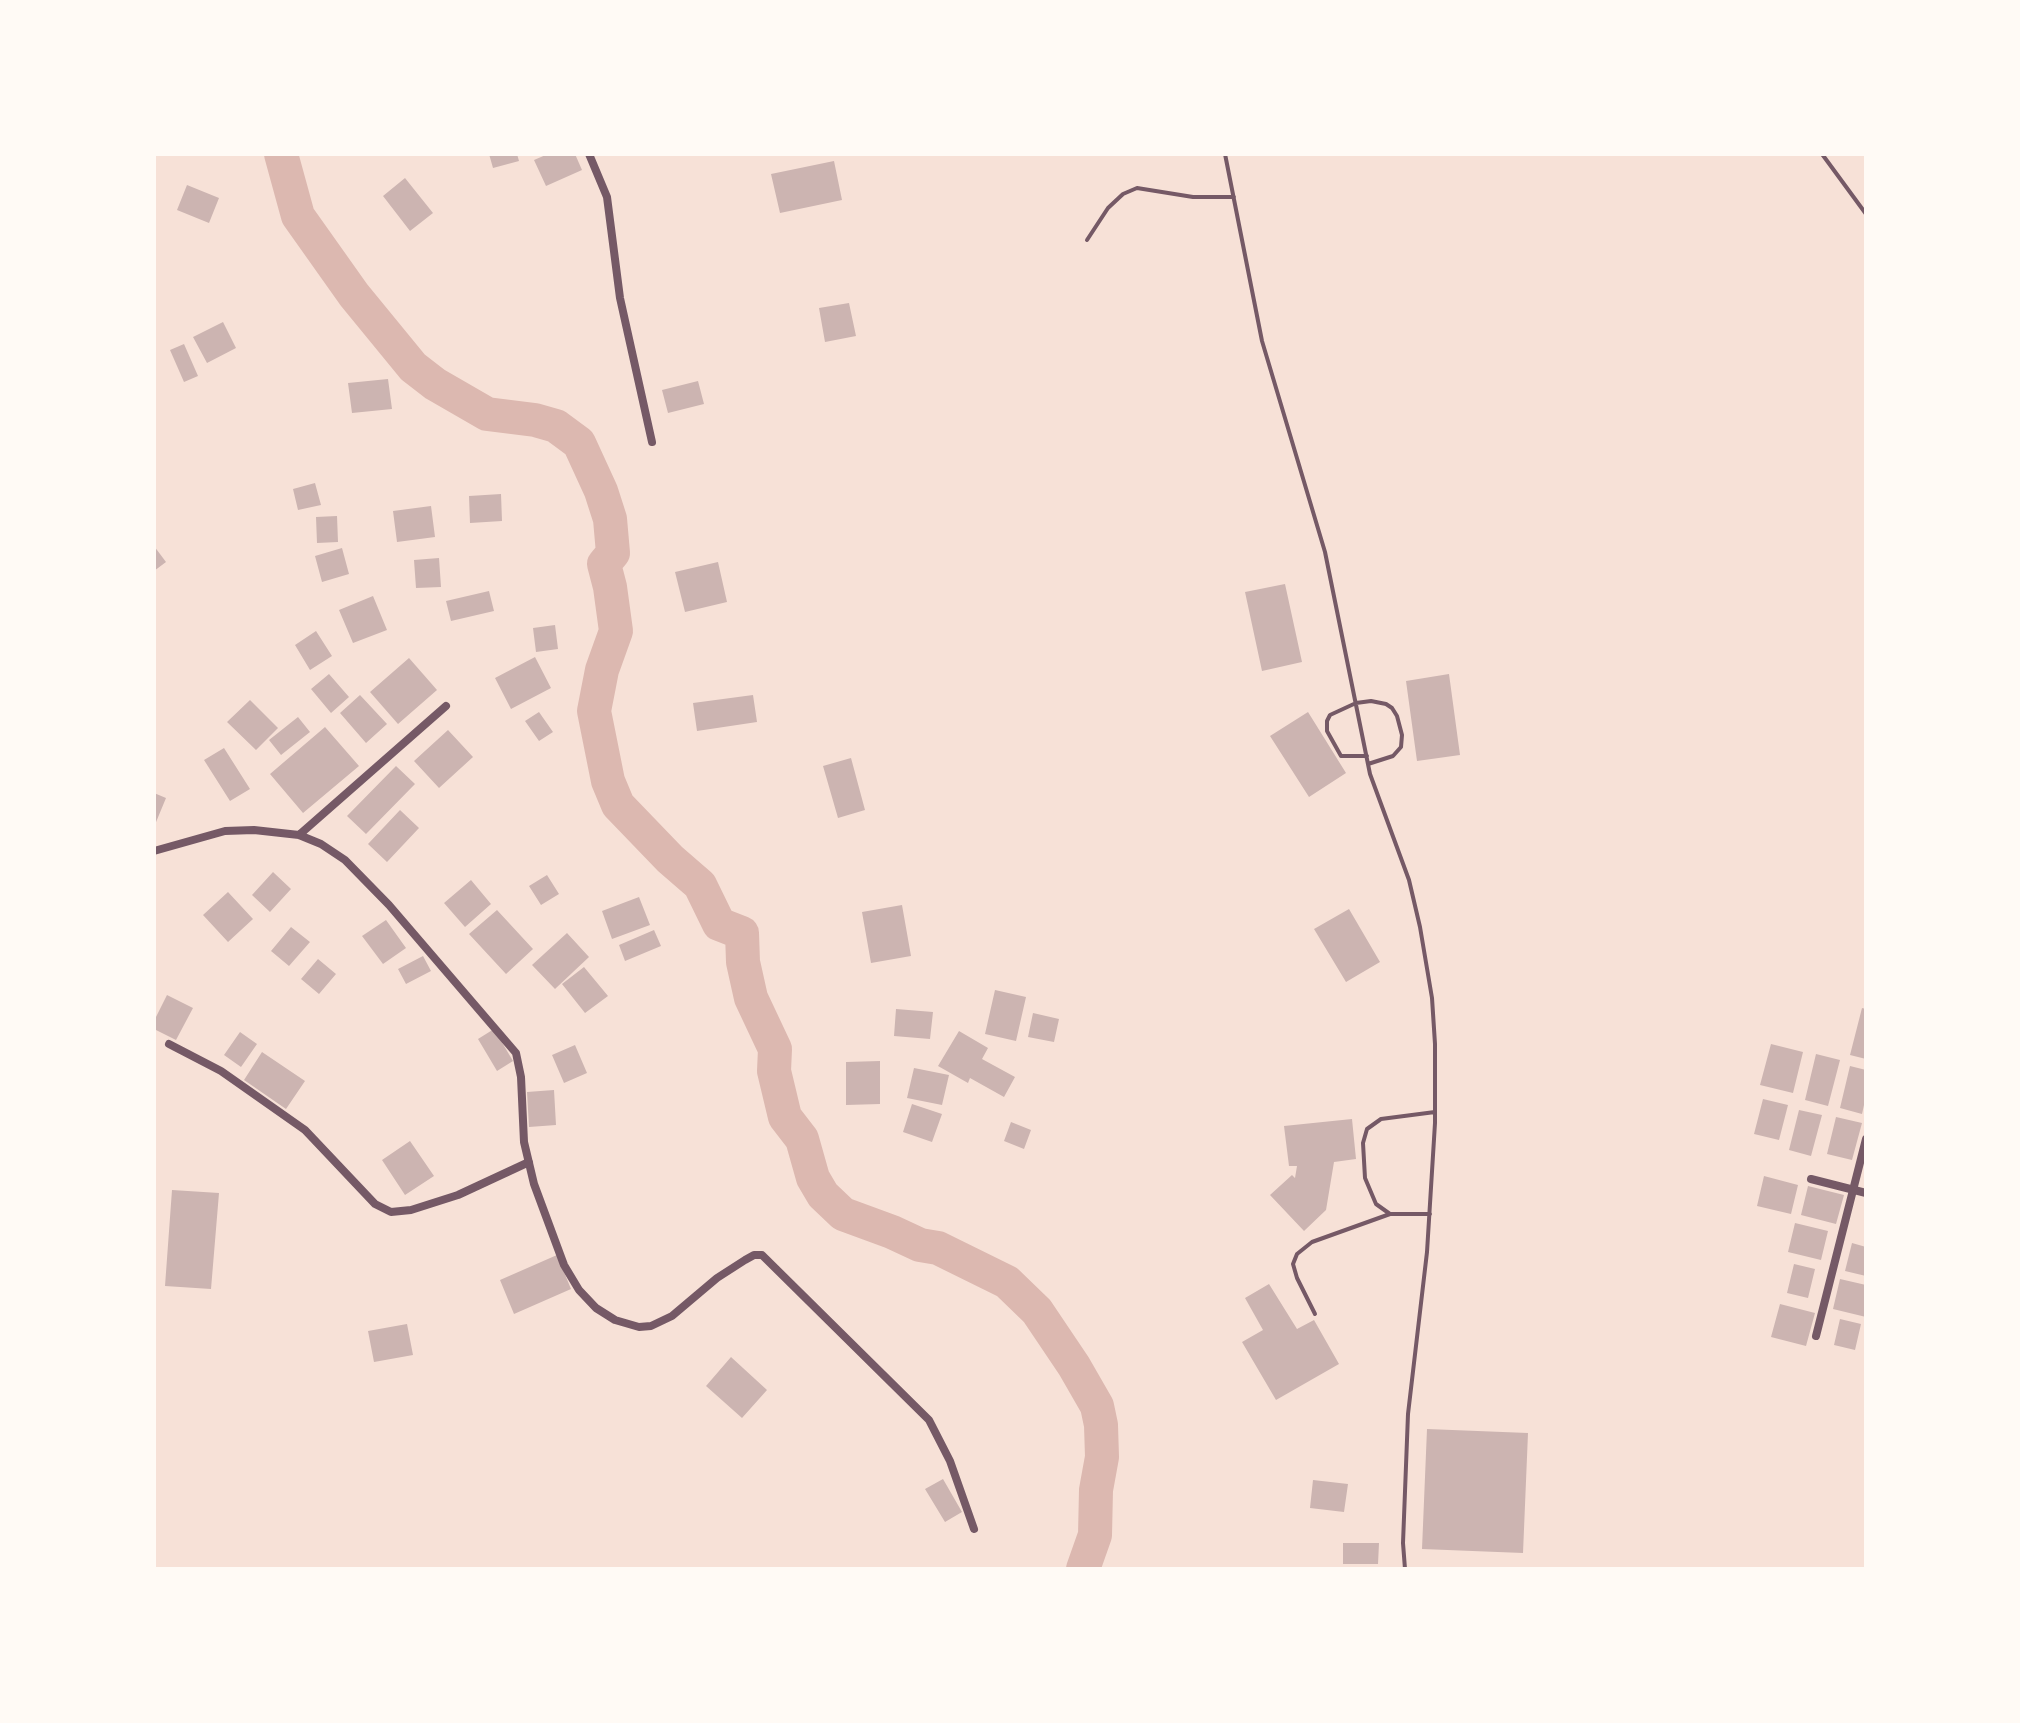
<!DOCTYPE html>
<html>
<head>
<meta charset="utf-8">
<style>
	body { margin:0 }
	#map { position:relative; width:2020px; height:1723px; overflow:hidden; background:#f7e1d7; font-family:"Nunito Sans",sans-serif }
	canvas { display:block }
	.frame { position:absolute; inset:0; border:156px solid #fffaf5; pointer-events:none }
</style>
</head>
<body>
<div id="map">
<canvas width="2020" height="1723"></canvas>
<div class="frame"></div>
</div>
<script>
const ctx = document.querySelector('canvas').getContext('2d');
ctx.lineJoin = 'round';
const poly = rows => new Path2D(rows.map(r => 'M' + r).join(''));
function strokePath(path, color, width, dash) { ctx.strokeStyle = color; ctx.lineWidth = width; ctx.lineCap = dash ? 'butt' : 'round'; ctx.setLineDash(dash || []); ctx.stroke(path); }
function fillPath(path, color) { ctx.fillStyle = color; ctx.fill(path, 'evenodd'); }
strokePath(poly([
	[281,154,298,216,354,295,413,367,435,384,487,414,535,420,556,426,579,443,601,491,610,519,613,553,604,564,610,587,616,631,602,670,594,711,608,781,618,805,670,859,700,885,719,924,742,933,743,962,751,998,775,1049,774,1071,785,1117,802,1139,813,1178,823,1195,843,1214,892,1232,920,1245,938,1248,1007,1282,1037,1311,1074,1366,1097,1406,1101,1425,1102,1457,1096,1490,1095,1535,1083,1569]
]), '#dcb8b0', 34);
fillPath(poly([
	[489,154,517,154,519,161,493,168],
	[548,154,575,154,582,170,546,186,534,160],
	[834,161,842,200,780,213,771,174],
	[405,178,433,213,410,231,383,196],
	[187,185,219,198,209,223,177,210],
	[849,303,856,336,825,342,819,308],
	[223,322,236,348,207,363,193,337],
	[184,344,198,376,184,382,170,350],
	[388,379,392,409,352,413,348,383],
	[698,381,704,404,668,413,662,390],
	[315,483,321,505,298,510,293,489],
	[501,494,502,521,470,523,469,496],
	[431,506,435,537,397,542,393,511],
	[337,516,338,542,317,543,316,517],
	[154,546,166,562,154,571],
	[342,548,349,574,322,582,315,556],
	[439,558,441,587,416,588,414,560],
	[718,562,727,602,685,612,675,572],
	[1285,584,1302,662,1262,671,1245,592],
	[489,591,494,611,451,621,446,601],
	[373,596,387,630,353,643,339,610],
	[555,625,558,649,536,652,533,628],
	[316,631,332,656,310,670,295,645],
	[535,657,551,688,511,709,495,678],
	[409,658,437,690,398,724,370,692],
	[329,674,349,697,331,713,311,689],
	[1449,674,1460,755,1417,761,1406,681],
	[360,695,387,724,366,743,340,713],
	[753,695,757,722,697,731,693,703],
	[250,700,278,728,256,750,227,722],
	[539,712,553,732,539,741,525,721],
	[1308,712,1346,773,1309,797,1270,736],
	[298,717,310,732,281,755,269,740],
	[325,727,359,766,303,813,270,774],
	[448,730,473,757,439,788,414,761],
	[224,748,250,789,230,801,204,760],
	[851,758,865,810,838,818,823,766],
	[396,766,415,784,366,834,347,816],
	[154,793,166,798,154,827],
	[400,810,419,828,387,862,368,844],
	[273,872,291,889,270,912,252,895],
	[547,875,559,894,541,905,529,886],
	[471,880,491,904,465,927,444,903],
	[228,892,253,919,228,942,203,915],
	[639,897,650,925,612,939,602,911],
	[902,905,911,956,871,963,862,912],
	[1349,909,1380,962,1346,982,1314,929],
	[497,910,533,949,506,974,469,934],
	[386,920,406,948,383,964,362,936],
	[291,927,310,942,289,966,271,951],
	[654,930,661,946,625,961,619,945],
	[567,933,589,957,555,989,532,965],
	[423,956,431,971,406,984,398,969],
	[318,959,336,974,319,994,301,979],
	[584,967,608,996,585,1013,562,984],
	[995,990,1026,997,1016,1041,985,1034],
	[167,995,193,1008,176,1040,154,1029,154,1021],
	[1862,1008,1866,1009,1866,1059,1850,1055],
	[896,1009,933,1012,930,1039,894,1036],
	[1033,1013,1059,1019,1054,1042,1028,1037],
	[494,1029,513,1061,497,1071,478,1039],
	[959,1031,988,1048,982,1059,1015,1077,1004,1097,970,1078,968,1083,938,1066],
	[240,1032,257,1044,241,1067,224,1055],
	[1771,1044,1803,1052,1793,1093,1760,1085],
	[575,1045,587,1073,564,1083,552,1055],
	[262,1052,305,1081,286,1109,244,1080],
	[1816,1054,1840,1060,1828,1106,1805,1100],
	[880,1061,880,1104,846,1105,846,1062],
	[1850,1066,1866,1070,1866,1096,1862,1114,1840,1108],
	[914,1068,949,1075,942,1105,907,1098],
	[554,1090,556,1125,529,1127,527,1092],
	[1763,1099,1788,1105,1779,1140,1754,1134],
	[912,1104,942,1114,932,1142,903,1132],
	[1799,1110,1822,1115,1811,1156,1789,1150],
	[1836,1117,1862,1123,1852,1160,1827,1154],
	[1352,1119,1356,1159,1334,1162,1326,1210,1304,1231,1270,1195,1292,1175,1295,1178,1297,1166,1289,1166,1284,1126],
	[1011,1122,1031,1130,1024,1149,1004,1141],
	[410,1141,434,1176,405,1195,382,1160],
	[1764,1176,1798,1185,1791,1214,1757,1206],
	[1808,1186,1844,1195,1836,1224,1801,1215],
	[172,1190,219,1193,211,1289,165,1286],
	[1795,1223,1828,1231,1821,1260,1788,1252],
	[1852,1243,1866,1247,1866,1276,1845,1271],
	[557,1255,571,1289,514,1314,500,1280],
	[1794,1264,1815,1269,1808,1298,1787,1293],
	[1840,1279,1866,1285,1866,1317,1833,1309],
	[1269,1284,1297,1329,1314,1320,1339,1364,1276,1400,1242,1342,1263,1330,1245,1298],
	[1780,1304,1815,1313,1806,1346,1771,1337],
	[1840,1319,1861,1324,1855,1350,1834,1345],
	[407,1324,413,1355,374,1362,368,1331],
	[731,1357,767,1390,742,1418,706,1386],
	[1427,1429,1528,1433,1523,1553,1422,1549],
	[943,1479,962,1512,945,1522,925,1489],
	[1313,1480,1348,1484,1344,1512,1310,1508],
	[1343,1543,1379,1543,1378,1564,1343,1564]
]), '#ccb4b1');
strokePath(poly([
	[1225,154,1262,341,1325,552,1370,774,1409,880,1420,927,1432,998,1435,1044,1435,1123,1427,1252,1408,1414,1403,1543,1405,1569],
	[1822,154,1866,214],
	[1087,240,1108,208,1123,194,1137,188,1193,197,1234,197],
	[1367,756,1341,756,1327,731,1327,721,1330,715,1356,703,1371,701,1386,704,1392,708,1397,716,1402,735,1401,747,1393,756,1368,764],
	[1430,1214,1390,1214,1376,1204,1365,1178,1363,1143,1367,1129,1381,1119,1435,1112],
	[1315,1314,1297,1278,1293,1264,1297,1254,1312,1242,1390,1214]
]), '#755966', 4);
strokePath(poly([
	[589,154,607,197,620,298,652,442],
	[299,835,446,706],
	[154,851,225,831,254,830,299,835,321,844,345,860,389,905,516,1053,521,1077,524,1142,534,1184,564,1265,579,1290,596,1308,615,1320,639,1327,651,1326,672,1316,717,1278,745,1260,754,1255,762,1255,929,1420,950,1461,974,1529],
	[169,1044,221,1071,305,1130,375,1204,391,1212,411,1210,458,1195,529,1162],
	[1811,1179,1866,1193],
	[1816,1336,1866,1139]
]), '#755966', 8);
</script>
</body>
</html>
